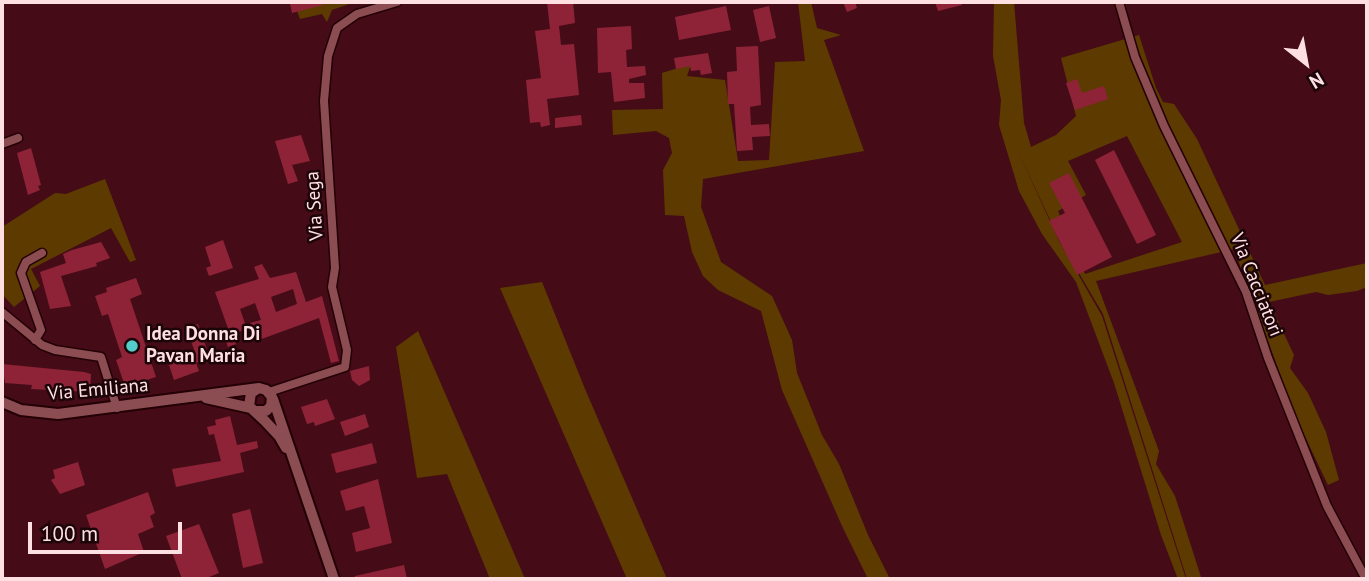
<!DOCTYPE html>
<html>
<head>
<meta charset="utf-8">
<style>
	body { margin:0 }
	#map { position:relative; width:1369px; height:581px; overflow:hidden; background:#450c17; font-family:"PT Sans",sans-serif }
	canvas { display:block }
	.frame { position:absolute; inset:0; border:4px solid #ffe0e2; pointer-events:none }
	.north { position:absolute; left:1271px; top:28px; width:70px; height:70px; -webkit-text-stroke:5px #1c0508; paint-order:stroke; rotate:149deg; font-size:19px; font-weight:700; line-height:28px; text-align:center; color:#ffe0e2 }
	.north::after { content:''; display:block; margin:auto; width:24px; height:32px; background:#ffe0e2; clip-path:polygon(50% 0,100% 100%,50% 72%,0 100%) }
	.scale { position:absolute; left:28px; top:522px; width:154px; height:32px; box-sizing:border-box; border:4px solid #ffe0e2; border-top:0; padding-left:9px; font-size:21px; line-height:24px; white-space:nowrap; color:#ffe0e2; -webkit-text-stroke:5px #1c0508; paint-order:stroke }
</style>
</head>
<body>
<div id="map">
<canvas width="1369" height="581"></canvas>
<div class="frame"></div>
<div class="north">N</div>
<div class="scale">100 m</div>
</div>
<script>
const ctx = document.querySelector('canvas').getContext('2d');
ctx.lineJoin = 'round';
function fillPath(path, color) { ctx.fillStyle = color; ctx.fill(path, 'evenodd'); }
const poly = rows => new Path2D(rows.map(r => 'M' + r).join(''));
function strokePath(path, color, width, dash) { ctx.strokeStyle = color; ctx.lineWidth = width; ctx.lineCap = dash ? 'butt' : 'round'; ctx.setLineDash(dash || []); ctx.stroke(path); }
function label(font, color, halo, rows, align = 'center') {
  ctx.font = font + ' "PT Sans",sans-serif'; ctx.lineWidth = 5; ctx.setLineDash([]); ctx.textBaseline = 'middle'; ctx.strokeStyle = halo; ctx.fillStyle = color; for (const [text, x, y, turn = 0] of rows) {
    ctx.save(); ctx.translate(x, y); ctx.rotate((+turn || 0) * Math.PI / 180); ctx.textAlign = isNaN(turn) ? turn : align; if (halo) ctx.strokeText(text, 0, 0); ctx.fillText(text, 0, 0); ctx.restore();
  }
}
fillPath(poly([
	[294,2,355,2,332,10,327,22,322,14,300,19],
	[798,2,811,2,817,28,841,35,824,40,864,151,703,179,701,207,721,262,772,296,792,340,797,373,822,435,839,464,868,535,890,579,868,579,842,526,782,390,761,311,718,290,703,276,692,252,684,216,665,215,663,170,672,153,669,138,656,131,613,135,612,110,663,109,662,73,691,64,687,76,725,80,738,161,769,160,775,62,805,61],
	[994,2,1014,2,1024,123,1031,147,1056,135,1076,116,1061,58,1139,35,1156,88,1163,102,1174,104,1197,139,1265,285,1367,263,1367,287,1357,291,1328,295,1316,292,1269,302,1294,355,1290,368,1308,393,1326,432,1339,480,1328,485,1297,420,1234,249,1096,281,1159,451,1156,464,1175,496,1201,577,1198,579,1187,579,1103,314,1059,239,1017,149,1059,241,1102,316,1186,579,1178,579,1161,535,1114,383,1076,282,1042,234,1019,191,999,125,1001,100,993,56],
	[1127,136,1182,242,1085,274,1058,211,1086,195,1068,161],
	[105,179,136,260,130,262,111,228,31,269,40,286,14,307,2,294,2,227,55,193,66,194],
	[542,282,585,389,667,579,627,579,500,288],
	[418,331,474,460,525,579,490,579,447,474,417,478,396,347]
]), '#5d3b00');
fillPath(poly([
	[293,2,323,2,323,5,292,13,290,4],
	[547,2,573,2,575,23,559,26,561,45,574,44,579,95,547,99,550,125,541,127,540,122,530,123,526,80,541,78,535,31,550,29],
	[843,2,855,2,857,8,847,12],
	[935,2,961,2,962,5,938,11],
	[726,6,731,30,679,40,675,17],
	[769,6,776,38,760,42,753,10],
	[631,26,632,49,626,50,627,67,645,66,646,75,629,79,629,83,644,83,645,98,614,102,611,72,598,73,597,28],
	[758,46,761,105,750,107,751,125,769,124,770,136,752,137,753,150,737,151,734,104,728,104,727,72,737,71,736,47],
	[708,53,712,73,701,75,700,70,691,71,690,66,676,69,674,58],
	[1077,79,1082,93,1104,86,1108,99,1075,110,1066,83],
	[581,115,582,125,555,128,555,118],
	[301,135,310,161,292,165,298,181,288,184,275,141],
	[31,148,41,185,38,186,40,190,28,195,17,153],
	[1114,150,1156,235,1137,244,1095,160],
	[1069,173,1112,257,1077,275,1049,221,1065,213,1049,183],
	[223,240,233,268,209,276,206,268,211,266,205,247],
	[101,242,110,258,96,263,97,266,61,276,71,306,50,309,40,272,66,263,63,254,72,250],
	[262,264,270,278,296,272,306,302,322,296,339,361,331,363,319,318,256,341,250,323,261,320,255,303,240,309,247,329,233,334,236,344,228,347,223,334,229,331,215,292,259,279,254,267],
	[293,289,297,304,276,312,271,297],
	[136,278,142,294,130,299,156,377,137,383,136,379,124,383,116,360,122,357,108,314,102,316,95,296,107,292,106,288],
	[198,324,210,358,196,363,199,371,174,380,168,362,195,352,186,328],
	[2,364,84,372,91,374,90,392,31,389,32,385,5,383],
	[369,366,370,380,359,386,352,380,350,371],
	[327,399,335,419,315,426,314,422,307,424,301,407],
	[365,414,369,427,345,436,340,422],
	[230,416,237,445,257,441,258,448,240,453,244,472,176,487,172,469,221,461,214,434,209,435,207,427,216,425,215,420],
	[372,443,377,463,336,473,331,454],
	[78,462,85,485,60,494,51,480,55,478,53,470],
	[378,479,392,543,356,552,352,533,370,528,364,506,346,511,340,491],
	[148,492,155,513,150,516,154,527,138,534,144,552,105,569,86,515],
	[250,509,263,563,243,568,232,514],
	[199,524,219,573,204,579,182,579,166,536],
	[404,565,407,579,355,579,355,576]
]), '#8e2338');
const minor = poly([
	[1119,2,1135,57,1164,126,1246,292,1268,358,1327,506,1366,579],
	[2,144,18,138],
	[2,312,42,345,55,350,101,357,117,408],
	[35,340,41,330,21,273,26,262,42,253],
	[269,392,345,367,347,350,332,287,335,268,324,101,328,56,337,28,357,14,397,2]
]);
const secondary = poly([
	[206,398,251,408],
	[273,399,334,579],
	[2,402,21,410,58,414,259,388],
	[254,411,266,411,271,406,272,397,266,390,259,388,251,393,249,406,251,408,265,421,279,436,286,448]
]);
strokePath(minor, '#230005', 11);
strokePath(secondary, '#230005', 14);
strokePath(minor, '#8b4c52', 8);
strokePath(secondary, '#8b4c52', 10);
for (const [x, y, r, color] of [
	[132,346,7,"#52cdcc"]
]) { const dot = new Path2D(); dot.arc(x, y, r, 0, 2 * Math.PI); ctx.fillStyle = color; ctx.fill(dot); strokePath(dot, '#1c0508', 2.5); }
label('19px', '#ffe0e2', '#1c0508', [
	["Via Sega",315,206,-94],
	["Via Cacciatori",1256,285,68],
	["Via Emiliana",98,390,-5]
]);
label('bold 19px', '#ffe0e2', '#1c0508', [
	["Idea Donna Di",146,335],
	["Pavan Maria",146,357]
], 'left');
</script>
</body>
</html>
